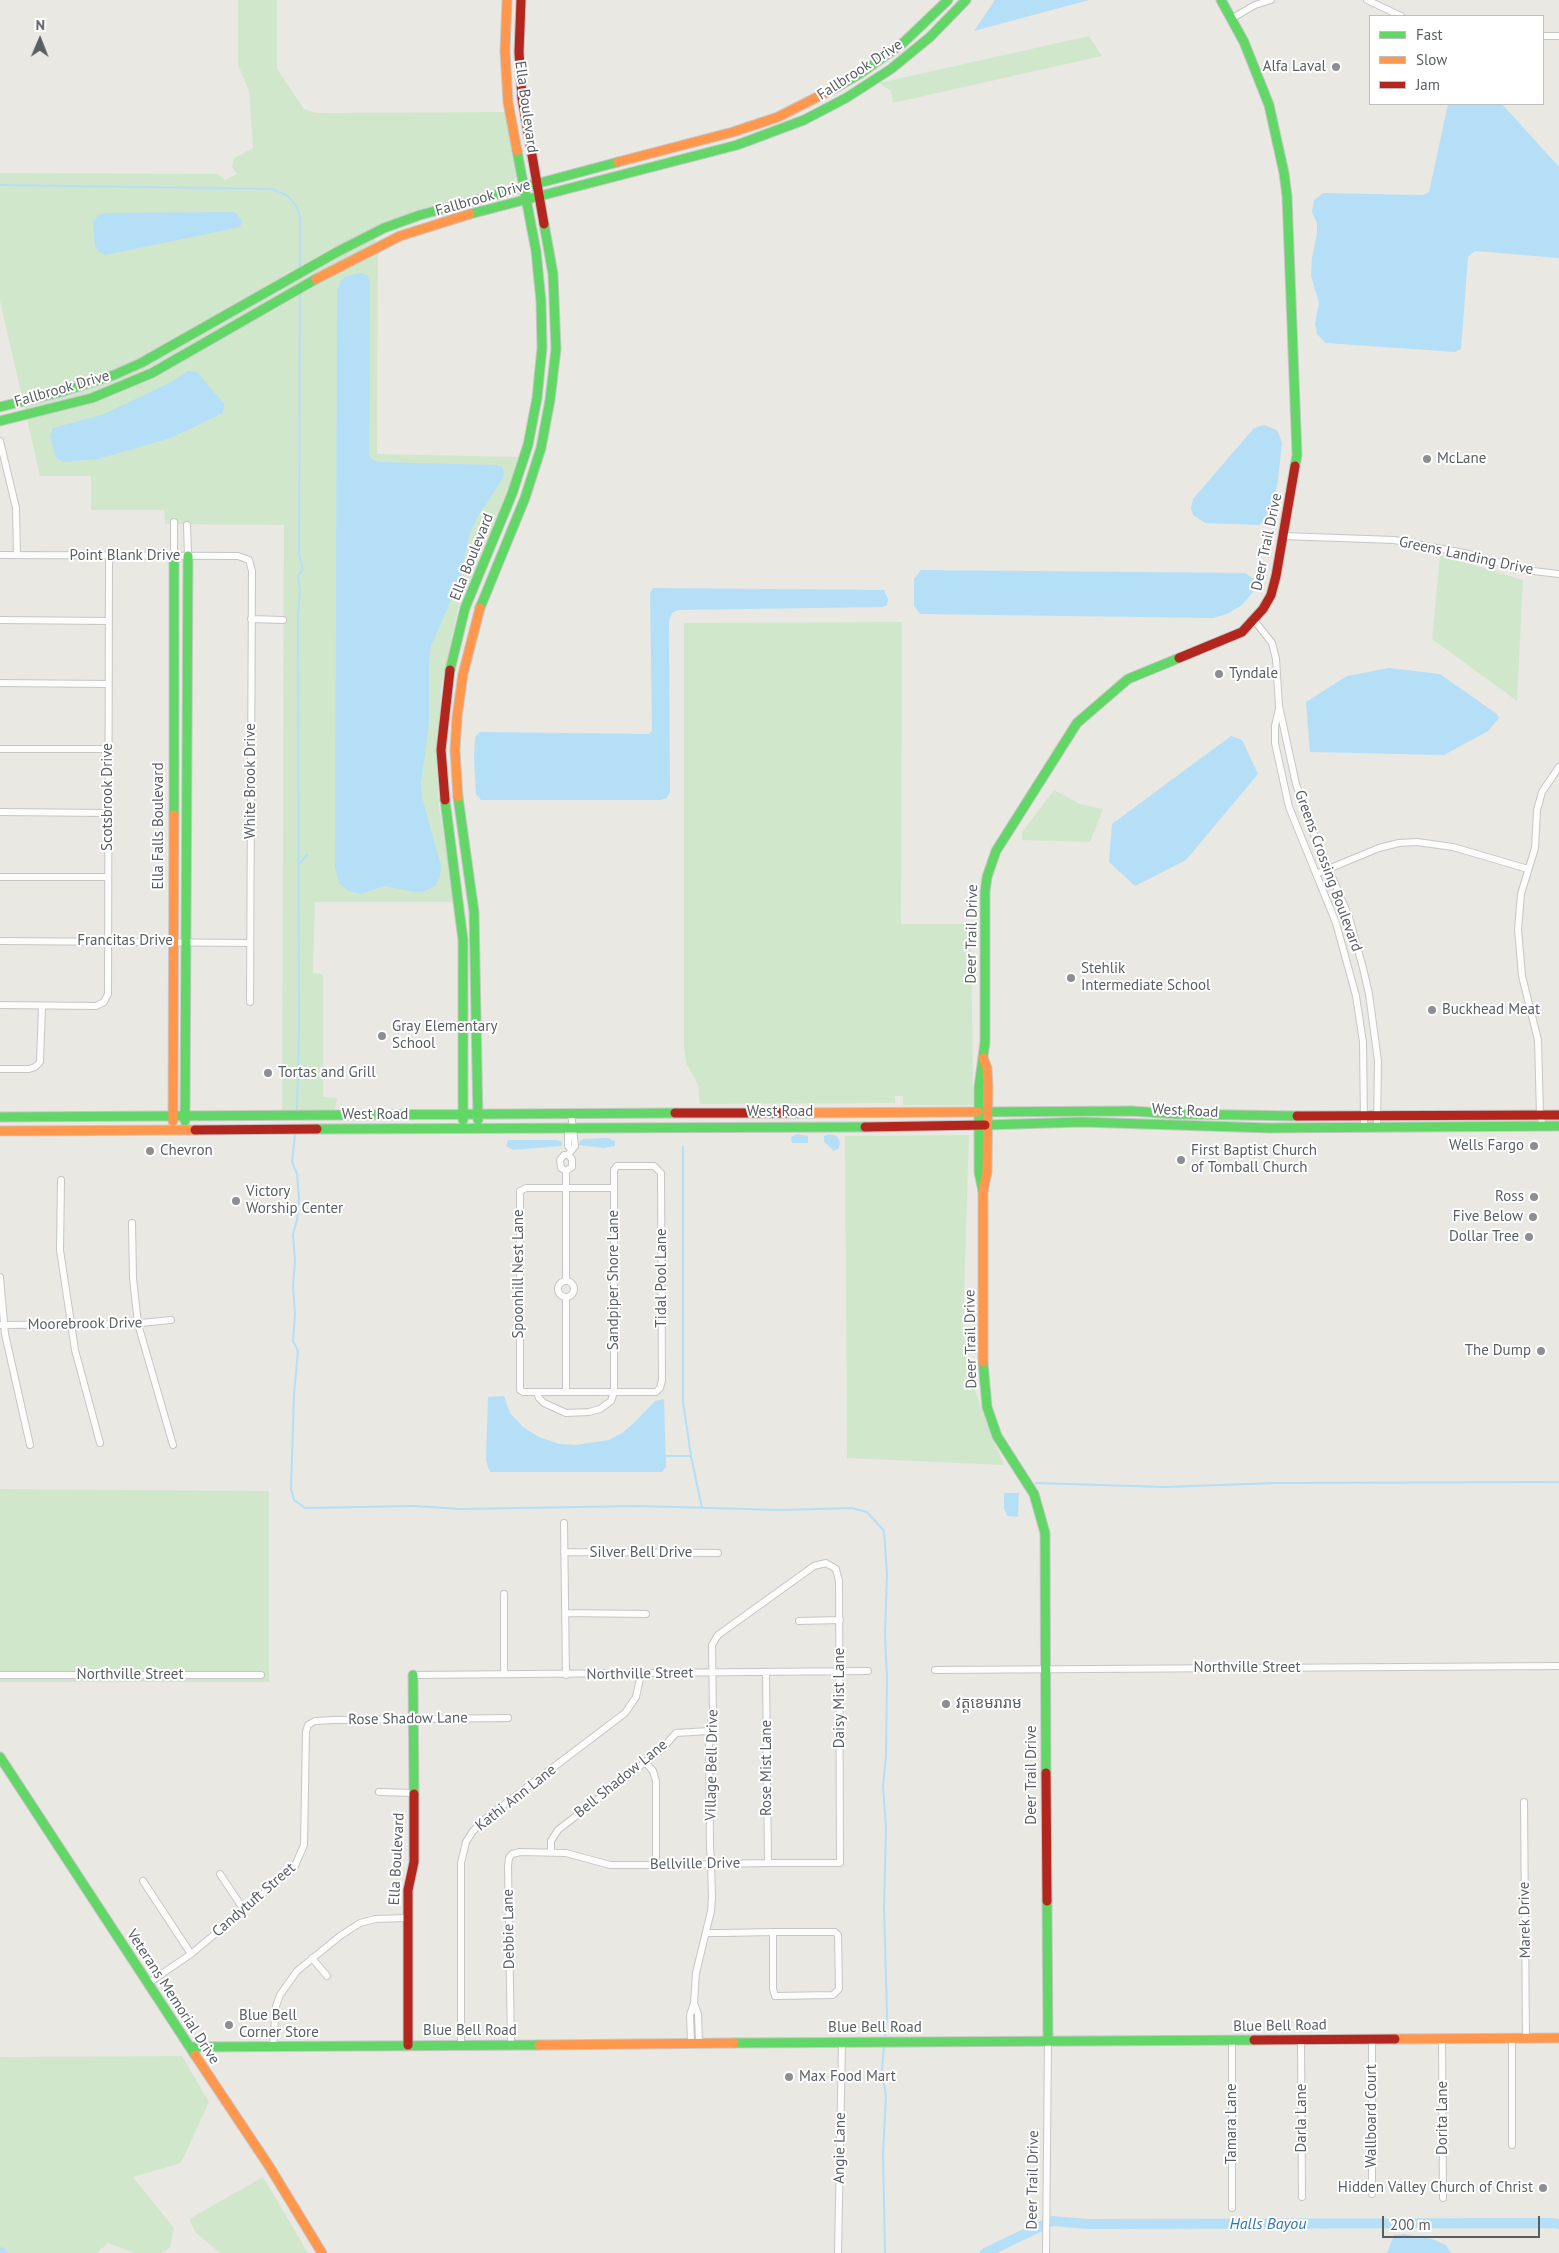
<!DOCTYPE html>
<html>
<head>
<meta charset="utf-8">
<style>
	body { margin:0 }
	#map { position:relative; width:1559px; height:2253px; overflow:hidden; background:#eae8e3; font-family:"PT Sans",sans-serif }
	canvas { display:block }
	.legend { position:absolute; left:1369px; top:15px; width:175px; height:90px; box-sizing:border-box; background:#fff; border:1px solid #bdbfc0; margin:0; padding:6px 9px; list-style:none; font-size:15px; color:#595e62 }
	.legend li { display:flex; align-items:center; gap:10px; height:25px }
	.legend b { width:25px; border:1px solid #bdbfc0 }
	.north { position:absolute; left:15px; top:15px; width:50px; height:50px; -webkit-text-stroke:4px #fff; paint-order:stroke; rotate:1deg; font-size:14px; font-weight:700; line-height:20px; text-align:center; color:#595e62 }
	.north::after { content:''; display:block; margin:auto; width:18px; height:22px; background:#595e62; clip-path:polygon(50% 0,100% 100%,50% 72%,0 100%) }
	.scale { position:absolute; left:1382px; top:2216px; width:158px; height:22px; box-sizing:border-box; border:2px solid #595e62; border-top:0; padding-left:6px; font-size:15px; line-height:18px; white-space:nowrap; color:#595e62; -webkit-text-stroke:4px #fff; paint-order:stroke }
</style>
</head>
<body>
<div id="map">
<canvas width="1559" height="2253"></canvas>
<ul class="legend">
<li><b style="height:6px;background:#63d668"></b>Fast</li>
<li><b style="height:6px;background:#ff974d"></b>Slow</li>
<li><b style="height:6px;background:#b3261e"></b>Jam</li>
</ul>
<div class="north">N</div>
<div class="scale">200 m</div>
</div>
<script>
const ctx = document.querySelector('canvas').getContext('2d');
ctx.lineJoin = 'round';
function fillPath(path, color) { ctx.fillStyle = color; ctx.fill(path, 'evenodd'); }
const poly = rows => new Path2D(rows.map(r => 'M' + r).join(''));
function strokePath(path, color, width, dash) { ctx.strokeStyle = color; ctx.lineWidth = width; ctx.lineCap = dash ? 'butt' : 'round'; ctx.setLineDash(dash || []); ctx.stroke(path); }
function label(font, color, halo, rows, align = 'center') {
  ctx.font = font + ' "PT Sans","Noto Sans Khmer",sans-serif'; ctx.lineWidth = 4; ctx.setLineDash([]); ctx.textBaseline = 'middle'; ctx.strokeStyle = halo; ctx.fillStyle = color; for (const [text, x, y, turn = 0] of rows) {
    ctx.save(); ctx.translate(x, y); ctx.rotate((+turn || 0) * Math.PI / 180); ctx.textAlign = isNaN(turn) ? turn : align; if (halo) ctx.strokeText(text, 0, 0); ctx.fillText(text, 0, 0); ctx.restore();
  }
}
fillPath(poly([
	[238,0,277,0,277,69,304,109,316,113,505,112,516,177,512,185,434,205,373,229,378,255,377,454,519,457,505,499,458,609,441,688,437,761,439,807,455,902,315,902,313,973,323,974,323,1097,337,1098,335,1110,282,1110,284,525,165,524,164,510,91,510,91,476,40,476,0,301,0,173,218,174,225,180,237,174,232,167,234,158,253,148,249,91,238,65],
	[1089,36,1102,56,893,103,891,91,879,83],
	[1440,555,1523,580,1517,701,1432,639],
	[902,622,901,924,971,924,973,1105,903,1105,903,1096,895,1096,895,1103,700,1104,698,1085,686,1063,684,1049,684,623],
	[1054,790,1080,804,1103,809,1090,842,1022,840,1022,832],
	[969,1135,963,1330,969,1371,983,1414,1004,1465,847,1458,845,1136],
	[0,1489,269,1491,269,1682,0,1682],
	[182,2056,209,2102,181,2163,133,2177,174,2228,170,2248,161,2253,134,2253,108,2243,97,2253,0,2253,0,2057],
	[263,2177,308,2253,220,2253,196,2233,189,2219]
]), '#d1e7cc');
fillPath(poly([
	[995,0,1089,0,974,31],
	[1448,104,1502,104,1559,167,1559,258,1475,251,1468,257,1461,349,1455,352,1326,343,1317,334,1315,324,1319,303,1311,276,1312,258,1317,233,1317,223,1312,212,1314,200,1323,193,1423,195,1429,192],
	[235,212,242,221,240,227,106,255,99,252,95,246,93,223,98,215,108,213],
	[362,273,368,276,370,283,369,454,371,459,379,462,497,465,502,467,504,472,503,478,477,518,470,533,459,582,431,646,429,662,429,724,421,783,422,797,441,866,440,877,435,886,425,891,414,892,384,886,361,894,348,891,339,883,335,867,337,291,341,280,349,275],
	[187,371,197,372,224,404,223,413,171,438,98,459,63,462,56,458,50,436,53,428,104,414,173,381],
	[1264,425,1277,430,1282,442,1278,480,1271,516,1259,525,1205,523,1193,515,1191,508,1193,499,1254,428],
	[921,570,1245,573,1254,579,1254,591,1242,605,1227,614,1213,618,920,614,914,606,914,579],
	[653,588,884,590,888,599,887,605,883,607,678,610,672,613,669,622,670,792,667,798,661,800,481,800,476,794,474,759,475,737,480,732,649,734,652,730,650,593],
	[1389,668,1440,674,1497,714,1499,718,1488,731,1444,755,1310,752,1306,702,1347,676],
	[1231,736,1242,740,1258,774,1186,860,1135,886,1109,862,1112,824],
	[797,1134,808,1136,808,1143,792,1143,791,1137],
	[829,1134,837,1136,840,1142,839,1148,834,1151,824,1142,824,1136],
	[608,1138,615,1141,615,1146,603,1148,579,1145,580,1141,583,1139],
	[508,1140,557,1140,562,1142,562,1146,513,1150,506,1146],
	[504,1396,510,1413,523,1427,539,1437,559,1444,576,1445,609,1440,622,1433,634,1423,655,1401,664,1399,666,1467,662,1472,491,1472,488,1468,486,1459,488,1397],
	[1004,1493,1019,1493,1018,1517,1007,1516,1004,1508],
	[1404,2234,1432,2239,1446,2245,1451,2253,1387,2253,1394,2235]
]), '#b5dff7');
strokePath(poly([
	[0,185,273,189,288,196,296,206,300,216,300,270],
	[300,863,307,855],
	[297,1110,299,1032,298,614,300,594,298,576,303,570,299,555,300,293],
	[295,1134,292,1162,297,1174,299,1198,297,1220,293,1234,295,1261,293,1286,295,1315,293,1341,298,1351,294,1394,291,1489,294,1500,305,1508,415,1506,460,1509,637,1506,782,1510,851,1508,867,1512,884,1531,887,1574,885,1636,887,1677,886,1756,883,1786,886,1828,884,1908,887,2015,885,2039],
	[683,1147,683,1402,691,1456,702,1508],
	[665,1456,690,1456],
	[1036,1483,1165,1487,1276,1483,1559,1482],
	[884,2046,882,2071,886,2096,883,2152,885,2253]
]), '#b5dff7', 2);
strokePath(poly([
	[0,2252,2,2253],
	[985,2253,1052,2221,1088,2224,1551,2223,1559,2224]
]), '#b5dff7', 10);
const street = poly([
	[1367,0,1401,16],
	[1231,19,1255,5,1271,0],
	[1543,36,1559,36],
	[0,441,16,508,17,555],
	[174,522,174,556],
	[187,525,188,556],
	[1283,536,1394,540,1469,554,1525,570,1559,574],
	[0,555,238,556,249,560,252,571,250,1002],
	[251,619,283,620],
	[0,620,108,621],
	[1254,620,1272,643,1276,659,1279,706,1296,784,1313,832,1349,917,1363,968,1369,994,1378,1061,1377,1126],
	[0,683,108,684],
	[1279,709,1275,726,1275,743,1289,807,1336,923,1356,996,1363,1042,1364,1126],
	[0,749,108,749],
	[0,812,107,813],
	[1316,874,1379,848,1399,843,1417,842,1453,847,1528,869],
	[0,877,108,877],
	[0,941,250,943],
	[0,1005,96,1006,104,1002,108,994,109,557],
	[0,1069,29,1069,35,1067,40,1062,42,1006],
	[1543,1126,1540,1115,1538,1040,1522,976,1518,929,1521,894,1535,848,1537,810,1542,792,1559,767],
	[571,1150,568,1146,568,1132,571,1129],
	[566,1171,561,1168,560,1160,564,1155,568,1155,575,1146,571,1113],
	[61,1180,60,1250,75,1350,100,1443],
	[132,1223,133,1278,138,1324,173,1445],
	[0,1277,5,1334,30,1445],
	[566,1281,566,1171,572,1167,572,1159,568,1155],
	'558 1289a8 8 0 1 1 16 0a8 8 0 1 1-16 0Z',
	[566,1297,566,1392],
	[1,1325,131,1324,171,1320],
	[537,1392,539,1398,544,1403,566,1413,589,1412,600,1409,611,1401,614,1392,614,1170,617,1166,654,1166,661,1173,662,1380,660,1388,656,1392,523,1392,520,1390,520,1191,526,1188,614,1188],
	[564,1523,566,1675],
	[564,1552,718,1553],
	[565,1613,646,1614],
	[799,1621,840,1620],
	[935,1670,1559,1666],
	[766,1673,768,1863],
	[504,1674,504,1594],
	[0,1675,261,1675],
	[413,1675,868,1671],
	[646,1763,653,1771,656,1781,656,1865],
	[379,1792,414,1793],
	[1524,1802,1526,2038],
	[551,1852,551,1841,558,1830,662,1749,676,1733,709,1731],
	[220,1874,244,1910],
	[143,1881,191,1954],
	[707,1933,724,1933,773,1932,835,1932,838,1935,839,1989,833,1995,775,1996,773,1989,773,1932],
	[312,1958,327,1976],
	[147,1984,191,1954,294,1868,304,1845,306,1732,308,1725,315,1721,333,1720,508,1718],
	[694,2003,698,2014,699,2043],
	[1372,2039,1372,2194],
	[1442,2039,1443,2198],
	[1301,2040,1302,2197],
	[461,2045,461,1863,466,1842,473,1831,484,1820,625,1713,636,1697,641,1674],
	[511,2045,508,1866,509,1858,512,1854,520,1852,566,1853,610,1865,656,1865,711,1864,768,1863,840,1863,839,1581,836,1569,826,1563,814,1566,718,1635,712,1645,713,1714,709,1731,710,1847,711,1864,712,1897,711,1911,696,1973,694,2003,690,2015,691,2043],
	[273,2046,276,2006,280,1995,297,1971,340,1936,360,1923,375,1919,408,1918],
	[1512,2145,1512,2038],
	[1232,2208,1232,2040],
	[838,2253,842,2042],
	[1046,2253,1048,2041]
]);
const fast = poly([
	[1221,0,1244,42,1269,105,1284,173,1287,196,1297,455,1295,466],
	[837,87,861,73,903,43,948,0],
	[470,214,737,145,804,120,846,98,891,69,930,37,966,0],
	[0,407,61,392,114,375,141,363,337,252,384,228,420,215,618,162],
	[0,421,92,398,152,373,316,279],
	[480,608,525,498,541,448,550,400,556,349,553,274,544,224],
	[450,670,465,608,512,494,528,445,537,398,542,348,541,301,536,251,517,151],
	[458,797,474,912,478,1120],
	[445,800,463,940,463,1120],
	[174,815,174,556],
	[978,1112,1132,1111,1176,1114,1297,1116],
	[0,1117,675,1113],
	[185,1121,188,556],
	[985,1125,1082,1122,1269,1128,1559,1126],
	[317,1129,865,1127],
	[983,1191,979,1172,979,1087,985,1042,985,892,987,877,996,851,1077,723,1128,679,1179,658],
	[983,1362,987,1407,997,1436,1034,1494,1045,1533,1046,1773],
	[413,1675,414,1794],
	[0,1757,195,2055],
	[1047,1901,1048,2041],
	[734,2043,1254,2040],
	[190,2047,539,2045]
]);
const slow = poly([
	[507,0,505,51,508,102,517,151],
	[618,162,733,132,778,117,837,87],
	[316,279,400,236,470,214],
	[458,797,455,750,457,717,463,674,480,608],
	[983,1058,987,1068,988,1087,987,1172,983,1191,983,1362],
	[788,1113,978,1112],
	[173,1121,174,815],
	[0,1131,195,1130],
	[1395,2039,1559,2038],
	[539,2045,734,2043],
	[195,2055,269,2166,322,2253]
]);
const jam = poly([
	[521,0,519,52,522,98,544,224],
	[1179,658,1242,632,1263,609,1271,595,1276,576,1295,466],
	[445,800,441,750,450,670],
	[675,1113,788,1113],
	[1297,1116,1559,1115],
	[865,1127,985,1125],
	[195,1130,317,1129],
	[1046,1773,1047,1901],
	[1254,2040,1395,2039],
	[408,2045,408,1890,414,1862,414,1794]
]);
strokePath(street, '#c6c6c6', 8);
strokePath(fast, '#c7c7c7', 11);
strokePath(slow, '#c7c7c7', 11);
strokePath(jam, '#c7c7c7', 11);
strokePath(street, '#fcfcfb', 6);
strokePath(fast, '#63d668', 9);
strokePath(slow, '#ff974d', 9);
strokePath(jam, '#b3261e', 9);
for (const [x, y, r, color] of [
	[1336,67,5,"#8c8e8f"],
	[1427,459,5,"#8c8e8f"],
	[1219,674,5,"#8c8e8f"],
	[1071,978,5,"#8c8e8f"],
	[1432,1010,5,"#8c8e8f"],
	[382,1036,5,"#8c8e8f"],
	[268,1073,5,"#8c8e8f"],
	[1534,1146,5,"#8c8e8f"],
	[150,1151,5,"#8c8e8f"],
	[1181,1160,5,"#8c8e8f"],
	[1534,1197,5,"#8c8e8f"],
	[236,1201,5,"#8c8e8f"],
	[1533,1217,5,"#8c8e8f"],
	[1529,1237,5,"#8c8e8f"],
	[1541,1351,5,"#8c8e8f"],
	[946,1704,5,"#8c8e8f"],
	[229,2025,5,"#8c8e8f"],
	[789,2077,5,"#8c8e8f"],
	[1543,2188,5,"#8c8e8f"]
]) { const dot = new Path2D(); dot.arc(x, y, r, 0, 2 * Math.PI); ctx.fillStyle = color; ctx.fill(dot); strokePath(dot, '#fff', 2); }
label('15px', '#595e62', '#fff', [
	["Alfa Laval",1326,67,"right"],
	["McLane",1437,459],
	["Tyndale",1229,674],
	["Stehlik",1081,969],
	["Intermediate School",1081,986],
	["Buckhead Meat",1442,1010],
	["Gray Elementary",392,1027],
	["School",392,1044],
	["Tortas and Grill",278,1073],
	["Wells Fargo",1524,1146,"right"],
	["Chevron",160,1151],
	["First Baptist Church",1191,1151],
	["of Tomball Church",1191,1168],
	["Victory",246,1192],
	["Worship Center",246,1209],
	["Ross",1524,1197,"right"],
	["Five Below",1523,1217,"right"],
	["Dollar Tree",1519,1237,"right"],
	["The Dump",1531,1351,"right"],
	["វត្តខេមរារាម",956,1704],
	["Blue Bell",239,2016],
	["Corner Store",239,2033],
	["Max Food Mart",799,2077],
	["Hidden Valley Church of Christ",1533,2188,"right"]
], 'left');
label('15px', '#595e62', '#fff', [
	["Fallbrook Drive",860,70,-33],
	["Ella Boulevard",526,107,82],
	["Fallbrook Drive",483,198,-16],
	["Fallbrook Drive",62,389,-16],
	["Deer Trail Drive",1267,542,-78],
	["Point Blank Drive",125,556],
	["Greens Landing Drive",1466,556,12],
	["Ella Boulevard",472,557,-68],
	["White Brook Drive",251,781,-90],
	["Scotsbrook Drive",108,797,-90],
	["Ella Falls Boulevard",159,826,-90],
	["Greens Crossing Boulevard",1328,871,70],
	["Deer Trail Drive",972,934,-89],
	["Francitas Drive",125,941],
	["West Road",1185,1111,3],
	["West Road",780,1112],
	["West Road",375,1115],
	["Spoonhill Nest Lane",519,1274,-90],
	["Tidal Pool Lane",662,1278,-90],
	["Sandpiper Shore Lane",614,1280,-90],
	["Moorebrook Drive",85,1324,-1],
	["Deer Trail Drive",971,1339,-91],
	["Silver Bell Drive",641,1553],
	["Northville Street",1247,1668],
	["Northville Street",640,1674,-1],
	["Northville Street",130,1675],
	["Daisy Mist Lane",840,1698,-90],
	["Rose Shadow Lane",408,1719,-1],
	["Village Bell Drive",712,1765,-89],
	["Rose Mist Lane",767,1768,-90],
	["Deer Trail Drive",1032,1775,-90],
	["Bell Shadow Lane",621,1779,-39],
	["Kathi Ann Lane",516,1798,-38],
	["Ella Boulevard",397,1859,-87],
	["Bellville Drive",695,1864,-1],
	["Candytuft Street",254,1900,-41],
	["Marek Drive",1525,1920,-91],
	["Debbie Lane",509,1929,-91],
	["Veterans Memorial Drive",173,1997,57],
	["Blue Bell Road",1280,2026,-1],
	["Blue Bell Road",875,2028],
	["Blue Bell Road",470,2031],
	["Wallboard Court",1372,2116,-90],
	["Darla Lane",1302,2118,-90],
	["Dorita Lane",1443,2118,-90],
	["Tamara Lane",1232,2124,-90],
	["Angie Lane",840,2148,-89],
	["Deer Trail Drive",1033,2180,-89]
]);
label('italic 16px', '#3277af', '#fff', [
	["Halls Bayou",1268,2224]
]);
</script>
</body>
</html>
